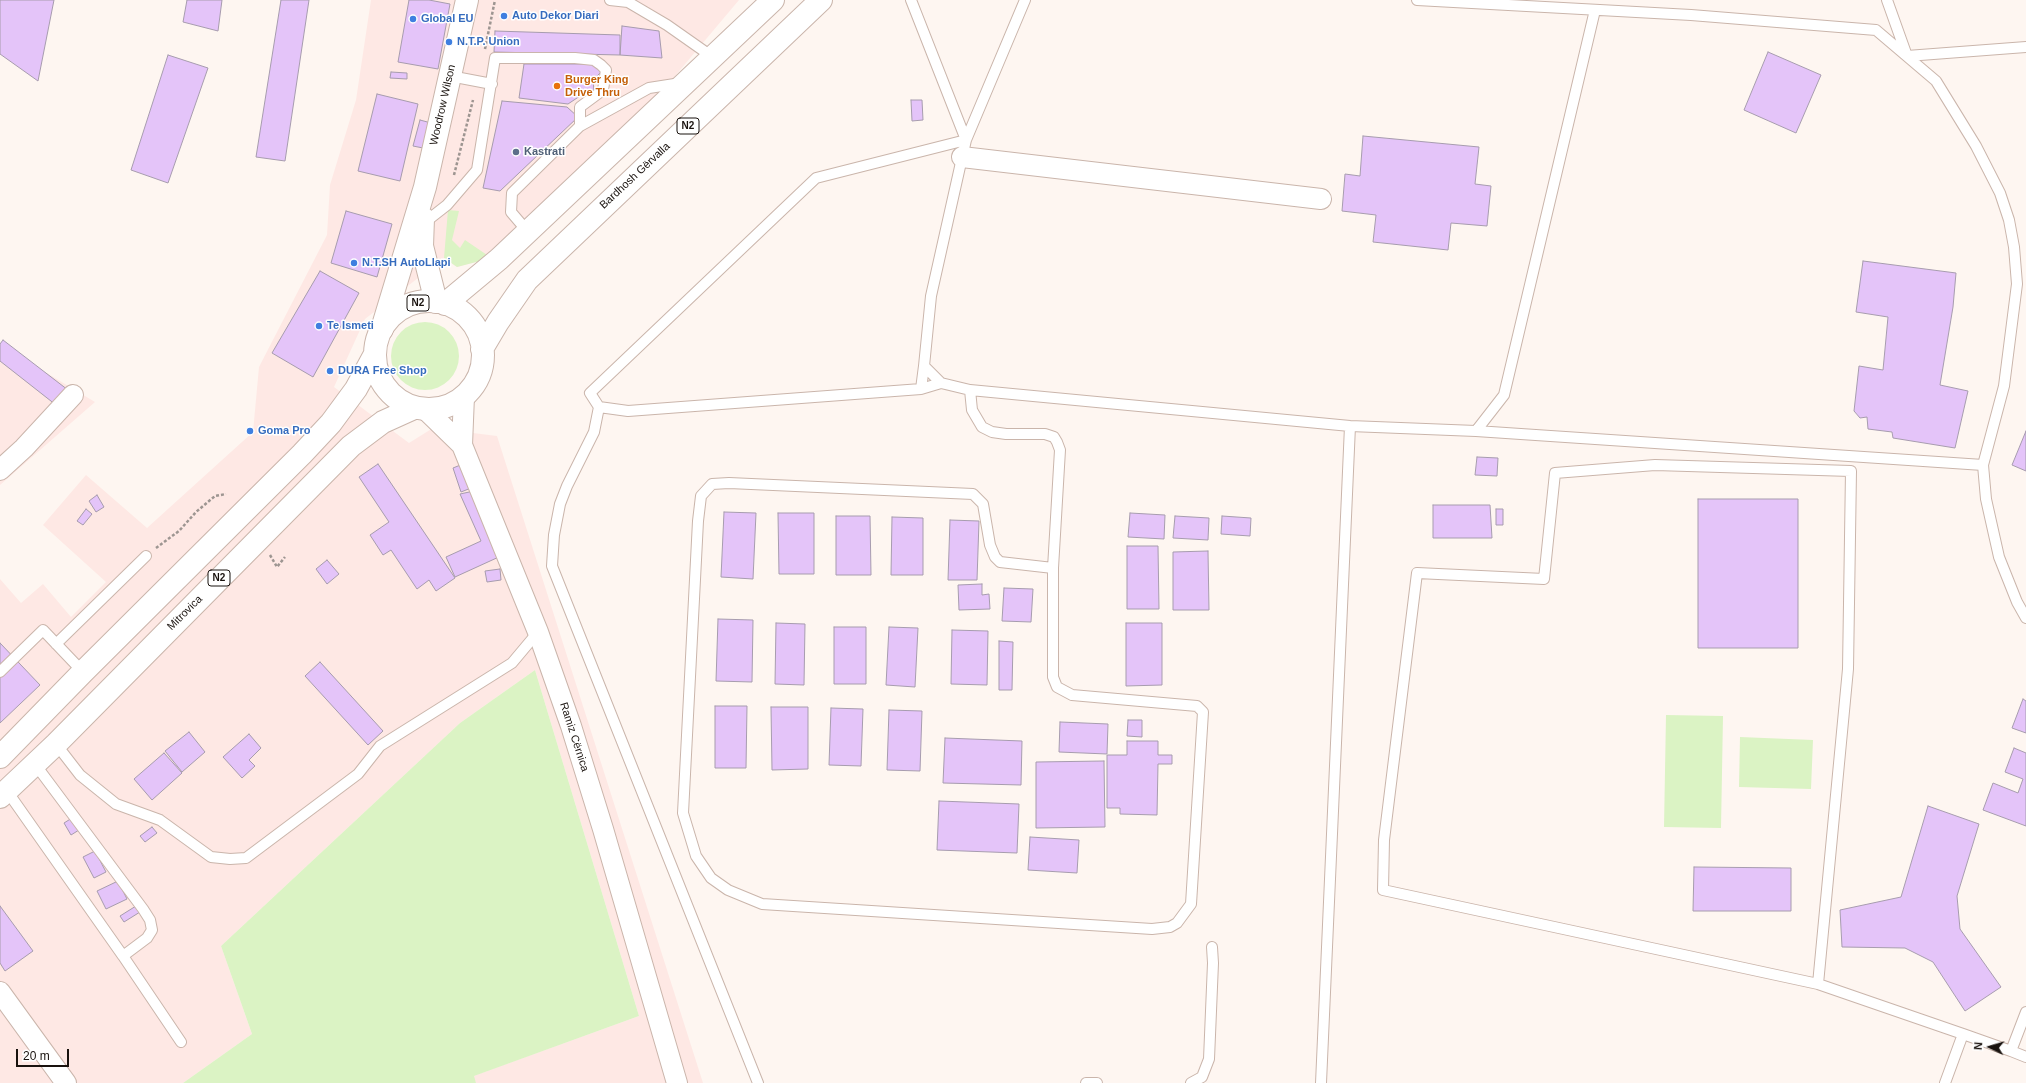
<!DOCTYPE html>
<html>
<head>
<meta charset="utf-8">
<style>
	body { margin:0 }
	#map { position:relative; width:2026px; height:1083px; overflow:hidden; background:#fef6f1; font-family:Helvetica,sans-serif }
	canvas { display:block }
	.north { position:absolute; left:1970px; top:1027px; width:40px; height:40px; -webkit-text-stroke:3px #fff; paint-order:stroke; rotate:275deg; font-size:11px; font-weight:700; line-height:16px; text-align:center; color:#19120e }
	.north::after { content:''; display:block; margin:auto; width:14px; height:18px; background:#19120e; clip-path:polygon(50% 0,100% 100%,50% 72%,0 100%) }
	.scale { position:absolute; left:16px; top:1049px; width:53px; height:18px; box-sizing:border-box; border:2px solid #19120e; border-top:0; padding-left:5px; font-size:12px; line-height:14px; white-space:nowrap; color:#19120e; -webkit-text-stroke:3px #fff; paint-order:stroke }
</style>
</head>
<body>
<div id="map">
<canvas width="2026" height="1083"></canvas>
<div class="north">N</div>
<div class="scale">20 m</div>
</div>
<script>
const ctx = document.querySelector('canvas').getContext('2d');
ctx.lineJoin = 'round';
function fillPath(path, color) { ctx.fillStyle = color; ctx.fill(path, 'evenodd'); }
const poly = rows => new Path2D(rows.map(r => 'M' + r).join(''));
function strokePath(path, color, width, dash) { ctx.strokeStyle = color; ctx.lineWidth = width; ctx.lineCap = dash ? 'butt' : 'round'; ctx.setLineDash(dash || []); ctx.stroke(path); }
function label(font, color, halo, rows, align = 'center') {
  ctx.font = font + ' Helvetica,sans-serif'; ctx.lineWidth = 3; ctx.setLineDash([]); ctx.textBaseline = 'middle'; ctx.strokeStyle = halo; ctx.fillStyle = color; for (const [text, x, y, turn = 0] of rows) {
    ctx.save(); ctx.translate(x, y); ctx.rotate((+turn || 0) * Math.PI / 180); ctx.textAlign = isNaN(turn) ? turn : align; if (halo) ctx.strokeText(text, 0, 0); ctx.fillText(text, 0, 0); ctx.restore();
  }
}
fillPath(poly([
	[371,0,739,0,664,89,480,261,457,267,444,258,365,319,334,387,409,443,433,428,497,436,703,1083,476,1083,473,1076,639,1016,535,670,460,723,221,946,252,1034,183,1083,0,1083,0,579,21,603,43,584,71,617,106,582,43,525,86,475,147,528,253,432,259,367,327,235,330,185,356,100],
	[0,345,95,402,0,485]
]), '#fee8e4');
fillPath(poly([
	[448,210,459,211,452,240,460,248,465,240,487,255,480,261,457,267,444,258],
	'391 356a34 34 0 1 1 68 0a34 34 0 1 1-68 0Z',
	[535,670,639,1016,474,1076,476,1083,183,1083,252,1034,221,946,460,723],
	[1666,715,1723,716,1721,828,1664,827],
	[1740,737,1813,740,1811,789,1739,787]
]), '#dbf3c4');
const building = poly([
	[0,0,54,0,38,81,0,54,0,0],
	[187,0,222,0,218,31,183,22,187,0],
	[281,0,309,0,285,161,256,157,281,0],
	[409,0,429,0,450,4,438,69,398,62,409,0],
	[622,26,659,31,662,58,620,55,622,26],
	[495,31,620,35,620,55,494,52,495,31],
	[1768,52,1821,75,1796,133,1744,110,1768,52],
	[168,55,208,68,168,183,131,170,168,55],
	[524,64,593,64,602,71,593,80,594,91,580,96,568,104,519,98,524,64],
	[391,72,407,73,407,79,390,78,391,72],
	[377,94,418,104,400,181,358,171,377,94],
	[911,100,922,100,923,120,912,121,911,100],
	[502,101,567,107,578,117,500,191,483,188,502,101],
	[420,120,431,123,423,148,413,146,420,120],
	[1363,136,1479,147,1475,184,1491,186,1487,226,1451,223,1448,250,1373,242,1376,215,1342,211,1345,174,1360,176,1363,136],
	[346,211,392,224,377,277,331,263,346,211],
	[1863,261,1956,273,1953,307,1940,385,1968,391,1955,448,1893,438,1892,432,1868,429,1867,417,1860,418,1854,411,1859,366,1883,370,1888,317,1856,312,1863,261],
	[320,271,359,293,313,377,272,353,320,271],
	[3,340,68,390,56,405,0,361,0,344,3,340],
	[2026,431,2026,471,2012,465,2026,431],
	[1477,457,1498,458,1497,476,1475,475,1477,457],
	[378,464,455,578,436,591,429,580,417,589,391,550,383,555,370,535,389,522,359,477,378,464],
	[463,464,471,488,461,492,453,468,463,464],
	[474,491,501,556,455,577,446,557,481,541,460,494,474,491],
	[97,495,104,507,96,512,89,501,97,495],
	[1698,499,1798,499,1798,648,1698,648,1698,499],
	[1433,505,1490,505,1492,538,1433,538,1433,505],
	[86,509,92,514,83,525,77,521,86,509],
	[1496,509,1503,509,1503,525,1496,525,1496,509],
	[724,512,756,513,753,579,721,577,724,512],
	[778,513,814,513,814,574,779,574,778,513],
	[1130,513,1165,515,1164,539,1128,537,1130,513],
	[836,516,870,516,871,575,836,575,836,516],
	[1175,516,1209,518,1208,540,1173,538,1175,516],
	[1222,516,1251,518,1250,536,1221,534,1222,516],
	[892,517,923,518,923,575,891,575,892,517],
	[950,520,979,521,977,580,948,580,950,520],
	[1127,546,1158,546,1159,609,1127,609,1127,546],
	[1208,551,1209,610,1173,610,1173,552,1208,551],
	[327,560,339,574,327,584,316,569,327,560],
	[500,569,501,580,487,582,485,571,500,569],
	[982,584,982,595,989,594,990,609,959,610,958,585,982,584],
	[1004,588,1033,589,1031,622,1002,621,1004,588],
	[718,619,753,620,752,682,716,681,718,619],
	[776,623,805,624,804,685,775,684,776,623],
	[1126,623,1162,623,1162,685,1126,686,1126,623],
	[834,627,866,627,866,684,834,684,834,627],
	[889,627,918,628,915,687,886,685,889,627],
	[952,630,988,631,987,685,951,684,952,630],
	[999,641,1013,642,1012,690,999,690,999,641],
	[0,643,40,685,0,723,0,643],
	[320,662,383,731,368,745,305,676,320,662],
	[2023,699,2026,701,2026,733,2012,728,2023,699],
	[715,706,747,706,746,768,715,768,715,706],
	[771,707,808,707,808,769,772,770,771,707],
	[831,708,863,709,861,766,829,765,831,708],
	[889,710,922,711,920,771,887,770,889,710],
	[1128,720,1142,720,1142,737,1127,736,1128,720],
	[1060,722,1108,724,1107,754,1059,752,1060,722],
	[189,732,205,752,182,772,165,751,189,732],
	[249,734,261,748,249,760,255,766,242,778,223,757,249,734],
	[945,738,1022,741,1021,785,943,783,945,738],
	[1127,741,1158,741,1158,755,1172,755,1172,764,1158,764,1157,815,1120,814,1120,808,1107,808,1107,755,1127,755,1127,741],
	[2014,748,2026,753,2026,826,1983,810,1993,783,2018,793,2023,779,2005,772,2014,748],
	[164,753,182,773,152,800,134,779,164,753],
	[1104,761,1105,827,1036,828,1036,762,1104,761],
	[939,801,1019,804,1017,853,937,850,939,801],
	[1928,806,1979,824,1957,896,1960,929,2001,987,1965,1011,1933,962,1905,948,1842,947,1840,910,1901,897,1928,806],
	[72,818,79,830,71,835,64,823,72,818],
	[152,827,157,833,145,842,140,836,152,827],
	[1030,837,1079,840,1077,873,1028,870,1030,837],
	[95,851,106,872,94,878,83,857,95,851],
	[1694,867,1791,868,1791,911,1693,911,1694,867],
	[118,881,127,899,106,909,97,891,118,881],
	[0,906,33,951,5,971,0,963,0,906],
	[136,906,140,912,124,922,120,916,136,906]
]);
fillPath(building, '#e4c4f9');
strokePath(building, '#a79cae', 1);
const service = poly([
	[610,0,628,2,667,25,704,51,712,59],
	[911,0,966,140],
	[1025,0,966,140,931,296,924,366,941,383,970,390,1350,426,1476,431,1983,465],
	[1417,0,1691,15,1876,30,1936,81,1976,146,2000,193,2009,220,2014,247,2017,284,2004,386,1983,465,1986,499,1999,557,2017,602,2026,618],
	[1887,0,1907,56,2026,47],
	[450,76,492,84],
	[424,223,447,205,477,170,495,58,575,58,594,60,601,65,606,70,603,90,580,107,580,126],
	[528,232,511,212,512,193,580,126,649,88,681,83],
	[921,389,924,366],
	[970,390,972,410,982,427,992,432,1006,434,1045,434,1054,437,1057,442,1060,450,1053,568,1000,562,995,557,990,545,983,504,973,494,729,483,712,484,701,496,698,521,683,813,696,856,711,878,728,890,762,904,1152,929,1170,927,1177,923,1191,904,1203,712,1197,706,1072,695,1057,687,1053,677,1053,568],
	[599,407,628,411,921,389,941,383],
	[1476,431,1504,395,1595,10],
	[56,644,146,556],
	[0,672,43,630,83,672],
	[56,744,80,775,116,804,160,820,211,857,230,859,246,858,358,774,380,746,512,663,538,632],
	[7,791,123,956,147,938,152,930,150,920,143,909,35,764],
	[123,956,181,1042],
	[1818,984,1848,669,1851,471,1655,465,1555,473,1544,579,1417,573,1384,840,1383,890,1818,984,1963,1034],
	[2011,1051,2026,1057],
	[758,1083,552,566,554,535,560,504,567,486,594,432,599,407,590,393,816,178,966,140],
	[1086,1083,1097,1083],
	[1191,1083,1202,1077,1209,1059,1213,963,1212,947],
	[1321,1083,1350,426],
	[1945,1083,1963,1034,2011,1051,2026,1012]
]);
const minor = poly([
	[962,157,1321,199],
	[464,396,462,445,538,632,571,726,603,829,677,1083],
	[425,409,462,445],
	[0,470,24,448,73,395],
	[0,992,66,1083]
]);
const secondary = poly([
	[423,218,422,246,436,302],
	[382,329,425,187,467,0]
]);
const trunk = poly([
	'375 355a54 54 0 1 1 108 0a54 54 0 1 1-108 0Z',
	[445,304,499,259,773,0],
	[482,349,498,322,527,280,821,0],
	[0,757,83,672,302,454,331,423,356,389,375,354],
	[0,797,56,744,351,446,383,422,414,408]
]);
strokePath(service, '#cab5ab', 12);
strokePath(minor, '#cab5ab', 22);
strokePath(secondary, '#cab5ab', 24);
strokePath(trunk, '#cab5ab', 24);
strokePath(poly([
	[485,49,495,0],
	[454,175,473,100],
	[156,548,179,531,196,512,215,496,226,494],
	[270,555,277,567,285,557]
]), '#9d9591', 2.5, [3, 2]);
strokePath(service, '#fff', 10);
strokePath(minor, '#fff', 20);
strokePath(secondary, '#fff', 22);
strokePath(trunk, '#fff', 22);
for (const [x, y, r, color] of [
	[504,16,4,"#3f7fe0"],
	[413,19,4,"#3f7fe0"],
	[449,42,4,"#3f7fe0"],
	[557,86,4,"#e8710a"],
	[516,152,4,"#5c6f8a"],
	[354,263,4,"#3f7fe0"],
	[319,326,4,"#3f7fe0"],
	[330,371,4,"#3f7fe0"],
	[250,431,4,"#3f7fe0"]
]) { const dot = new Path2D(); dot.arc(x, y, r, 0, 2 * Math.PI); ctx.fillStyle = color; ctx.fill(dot); strokePath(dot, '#fff', 1.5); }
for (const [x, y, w] of [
	[688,126,22],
	[418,303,22],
	[219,578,22]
]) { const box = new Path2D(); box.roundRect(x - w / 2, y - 8, w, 16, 3); ctx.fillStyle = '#fff'; ctx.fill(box); strokePath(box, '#19120e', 1); }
label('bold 10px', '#19120e', null, [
	["N2",688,126],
	["N2",418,303],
	["N2",219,578]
]);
label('bold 11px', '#366cbe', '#fff', [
	["Auto Dekor Diari",512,16],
	["Global EU",421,19],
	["N.T.P. Union",457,42],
	["N.T.SH AutoLlapi",362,263],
	["Te Ismeti",327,326],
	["DURA Free Shop",338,371],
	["Goma Pro",258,431]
], 'left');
label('bold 11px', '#c56008', '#fff', [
	["Burger King",565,80],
	["Drive Thru",565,93]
], 'left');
label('11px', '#19120e', '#fff', [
	["Woodrow Wilson",443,105,-77],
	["Bardhosh Gërvalla",635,176,-43],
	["Mitrovica",185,613,-45],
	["Ramiz Cërnica",574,737,72]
]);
label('bold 11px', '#4e5e75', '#fff', [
	["Kastrati",524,152]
], 'left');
</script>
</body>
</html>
